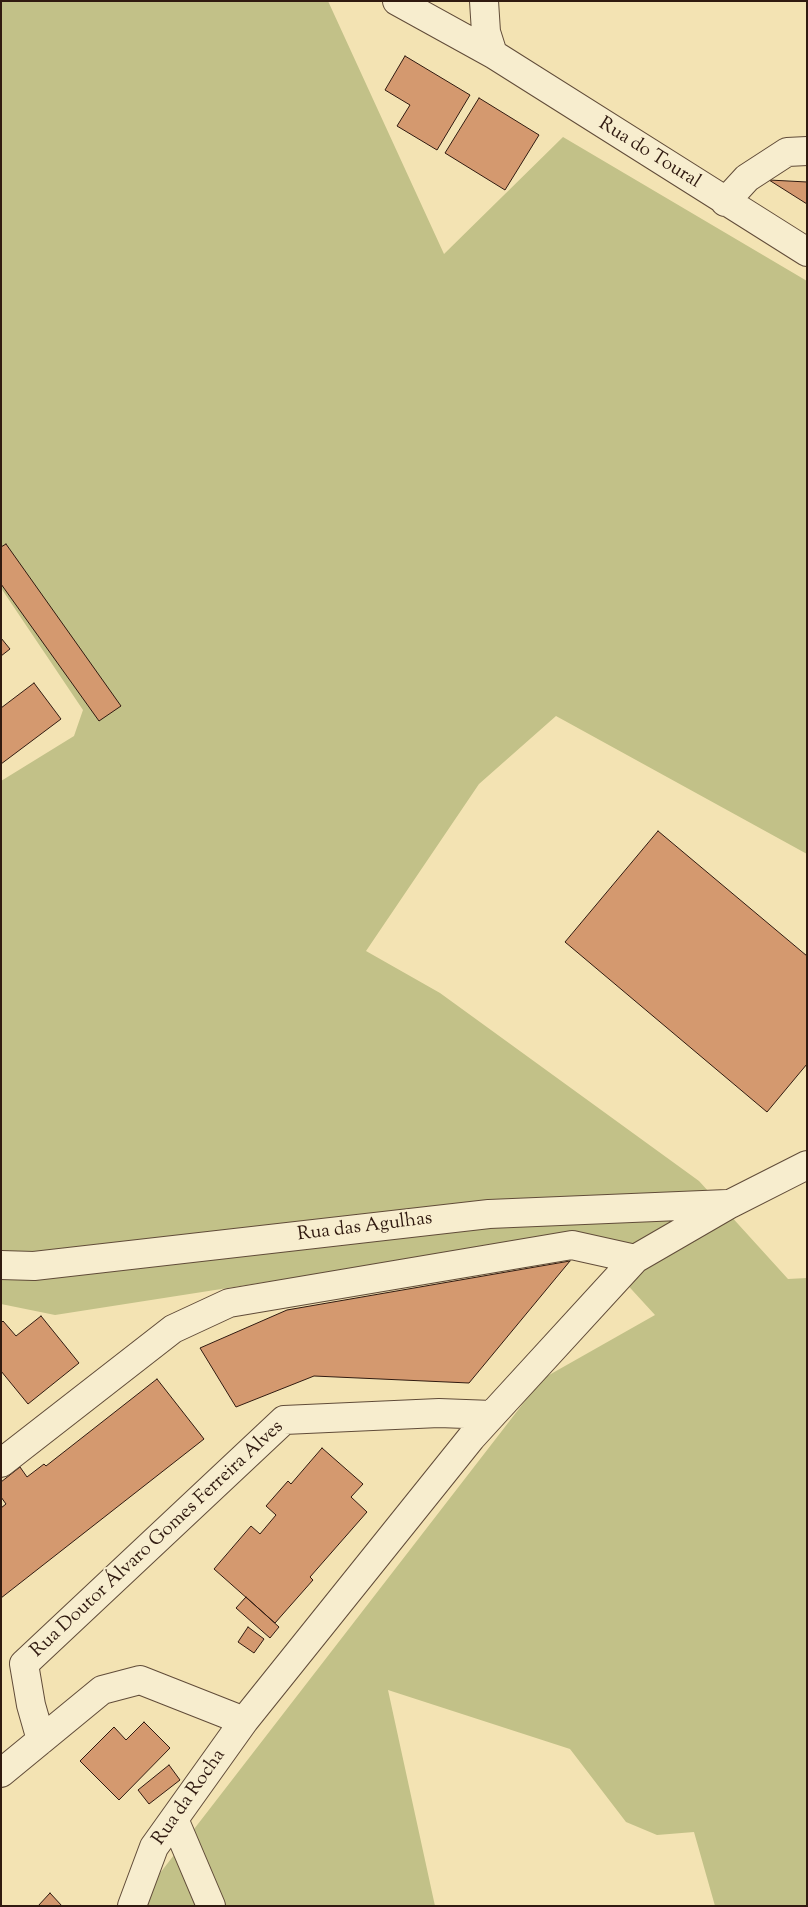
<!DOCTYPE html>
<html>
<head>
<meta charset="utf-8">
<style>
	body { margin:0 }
	#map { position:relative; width:808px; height:1907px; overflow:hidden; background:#f3e3b3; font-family:"Sorts Mill Goudy",serif }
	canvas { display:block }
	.frame { position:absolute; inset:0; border:2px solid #301a10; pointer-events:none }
</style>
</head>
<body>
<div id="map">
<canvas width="808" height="1907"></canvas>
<div class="frame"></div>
</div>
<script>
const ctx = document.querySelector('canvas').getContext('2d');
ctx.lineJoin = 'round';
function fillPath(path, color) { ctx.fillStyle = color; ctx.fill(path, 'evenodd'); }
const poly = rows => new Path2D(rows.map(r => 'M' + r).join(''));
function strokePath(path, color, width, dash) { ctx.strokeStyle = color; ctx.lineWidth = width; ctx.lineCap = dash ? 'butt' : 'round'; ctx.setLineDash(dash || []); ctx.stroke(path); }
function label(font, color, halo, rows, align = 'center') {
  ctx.font = font + ' "Sorts Mill Goudy",serif'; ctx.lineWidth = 4; ctx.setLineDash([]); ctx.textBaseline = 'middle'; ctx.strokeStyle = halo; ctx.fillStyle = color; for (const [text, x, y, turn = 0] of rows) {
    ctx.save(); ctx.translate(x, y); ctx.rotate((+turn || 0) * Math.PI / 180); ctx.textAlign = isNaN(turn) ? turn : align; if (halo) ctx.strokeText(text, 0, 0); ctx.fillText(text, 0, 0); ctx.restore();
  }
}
fillPath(poly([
	[1,1,328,1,444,254,563,137,807,281,807,854,556,716,479,784,366,951,440,993,699,1181,788,1279,807,1278,807,1906,715,1906,694,1832,657,1835,626,1822,570,1749,388,1690,435,1906,145,1906,157,1877,542,1379,655,1315,589,1243,375,1265,55,1315,1,1304,1,781,74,736,83,710,1,588]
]), '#c2c188');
const building = poly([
	[405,56,470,95,437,150,397,126,410,105,385,90,405,56],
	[479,98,539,135,505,190,445,153,479,98],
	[769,180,807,182,807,204,769,180],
	[6,544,121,706,99,721,1,584,1,547,6,544],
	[1,638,10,649,1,656,1,638],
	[34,683,61,719,1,764,1,708,34,683],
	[658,831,807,956,807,1064,767,1112,565,942,658,831],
	[570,1261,469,1383,314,1376,236,1407,200,1348,287,1310,570,1261],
	[41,1316,79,1363,28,1404,1,1371,1,1323,3,1321,16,1336,41,1316],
	[157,1379,204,1439,1,1598,1,1508,6,1504,1,1497,1,1482,20,1467,27,1477,44,1464,46,1466,157,1379],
	[322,1448,363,1484,351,1497,367,1512,310,1577,313,1580,275,1623,214,1569,251,1526,260,1534,276,1515,266,1506,288,1481,291,1484,322,1448],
	[246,1597,279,1627,270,1638,236,1608,246,1597],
	[248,1627,264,1639,254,1653,238,1642,248,1627],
	[144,1722,170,1748,119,1800,80,1761,114,1727,126,1740,144,1722],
	[169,1765,180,1780,149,1804,138,1790,169,1765],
	[50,1893,62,1906,38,1906,50,1893]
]);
fillPath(building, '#d4996f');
strokePath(building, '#301a10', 1);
const minor = poly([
	[397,1,493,54,807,252],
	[484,1,486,32,493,54],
	[725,202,747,178,787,152,807,151],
	[1,1265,34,1266,489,1214,727,1204],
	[1,1463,173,1329,229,1303,572,1245,635,1259],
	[41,1740,31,1705,24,1664,284,1420,439,1413,492,1415],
	[1,1773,102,1690,140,1680,244,1721],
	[174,1819,211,1906],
	[132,1906,154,1847,244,1721,471,1438,492,1415,635,1259,730,1204,807,1165]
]);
strokePath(minor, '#614c39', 30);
strokePath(minor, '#f7edce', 28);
label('19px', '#301a10', '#f7edce', [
	["Rua do Toural",649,154,32],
	["Rua das Agulhas",365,1228,-7],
	["Rua Doutor Álvaro Gomes Ferreira Alves",158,1540,-43],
	["Rua da Rocha",190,1798,-55]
]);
</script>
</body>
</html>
